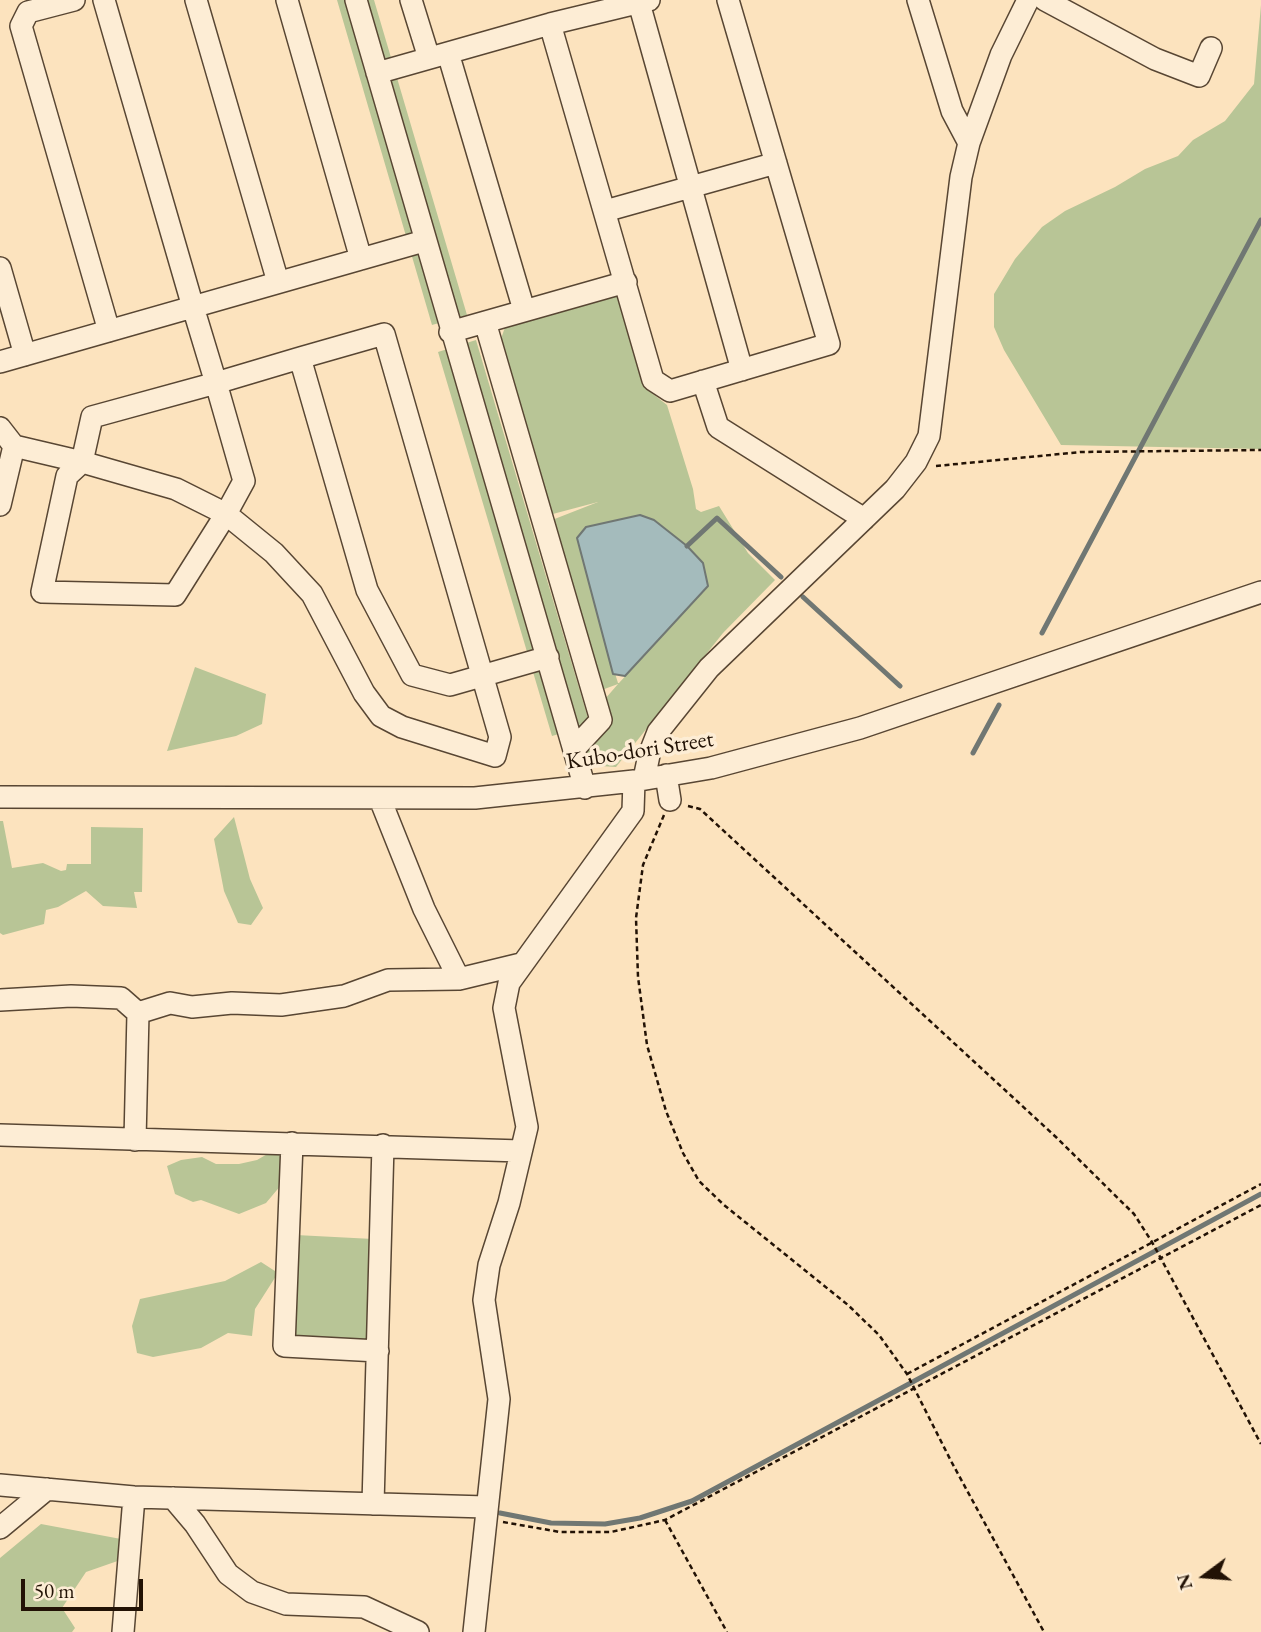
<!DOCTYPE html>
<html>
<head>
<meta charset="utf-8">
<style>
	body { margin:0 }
	#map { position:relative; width:1261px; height:1632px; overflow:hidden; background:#fce3be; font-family:"EB Garamond",serif }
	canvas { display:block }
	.north { position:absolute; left:1170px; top:1541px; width:70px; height:70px; -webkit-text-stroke:5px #fdedd5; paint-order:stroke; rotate:254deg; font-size:19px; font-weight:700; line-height:28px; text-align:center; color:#221205 }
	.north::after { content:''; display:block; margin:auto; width:24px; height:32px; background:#221205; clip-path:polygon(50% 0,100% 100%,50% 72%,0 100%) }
	.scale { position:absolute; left:21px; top:1579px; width:122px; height:32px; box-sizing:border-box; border:4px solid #221205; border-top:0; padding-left:9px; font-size:21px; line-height:24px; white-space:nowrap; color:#221205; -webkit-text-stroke:5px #fdedd5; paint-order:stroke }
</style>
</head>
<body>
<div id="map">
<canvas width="1261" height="1632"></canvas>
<div class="north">N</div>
<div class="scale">50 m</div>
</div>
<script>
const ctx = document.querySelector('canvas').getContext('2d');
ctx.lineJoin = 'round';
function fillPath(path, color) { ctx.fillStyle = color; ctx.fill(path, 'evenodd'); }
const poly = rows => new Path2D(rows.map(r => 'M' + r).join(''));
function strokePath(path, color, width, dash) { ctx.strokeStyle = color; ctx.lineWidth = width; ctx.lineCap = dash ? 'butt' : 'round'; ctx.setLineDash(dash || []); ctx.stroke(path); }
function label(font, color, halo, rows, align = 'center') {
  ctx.font = font + ' "EB Garamond",serif'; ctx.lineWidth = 7; ctx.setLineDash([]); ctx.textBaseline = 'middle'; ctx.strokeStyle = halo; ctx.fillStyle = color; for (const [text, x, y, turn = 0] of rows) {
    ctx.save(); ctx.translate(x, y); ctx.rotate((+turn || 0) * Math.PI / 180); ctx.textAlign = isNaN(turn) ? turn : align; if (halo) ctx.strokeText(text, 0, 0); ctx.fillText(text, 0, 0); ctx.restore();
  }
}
fillPath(poly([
	[337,0,374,0,467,315,432,325],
	[1261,5,1261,449,1061,445,1004,350,994,327,994,294,1015,259,1042,227,1065,211,1115,187,1145,169,1178,156,1193,140,1225,121,1254,84],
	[622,291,648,390,667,405,693,489,696,509,701,512,719,506,748,553,775,580,723,633,616,767,600,766,586,753,605,699,618,684,599,691,552,520,598,502,549,515,500,342,506,324],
	[708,586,619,683,618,683,607,648],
	[476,340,590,725,552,736,438,352],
	[195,667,266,694,262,724,236,736,167,751],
	[234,817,250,879,263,908,251,925,238,923,224,891,214,839],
	[0,821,3,821,12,868,43,863,61,871,66,870,67,864,91,864,91,827,143,828,142,892,134,892,137,908,103,906,86,891,58,907,46,910,44,924,3,935,0,933],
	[276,1149,288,1158,287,1178,266,1203,239,1214,201,1200,193,1202,175,1194,167,1166,181,1160,202,1157,216,1164,239,1164,257,1160],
	[296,1235,373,1239,367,1341,291,1339],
	[261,1262,278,1273,255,1309,252,1336,228,1333,201,1348,153,1357,137,1353,132,1326,140,1299,225,1281],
	[41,1524,121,1539,129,1557,86,1572,62,1608,75,1628,72,1632,0,1632,0,1558]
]), '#b8c596');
const water = poly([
	[640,515,654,520,687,546,703,563,708,586,625,676,613,674,577,538,586,527,640,515]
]);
fillPath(water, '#a4bbbc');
strokePath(water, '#707773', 2);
strokePath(poly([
	[687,546,717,518,781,577],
	[803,597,900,686],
	[1042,633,1261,220],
	[973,753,999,705],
	[500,1513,551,1523,605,1524,640,1518,692,1501,1261,1194]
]), '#707773', 5);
const minor = poly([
	[74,0,28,12,21,26,109,331],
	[196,0,278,282],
	[287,0,361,259],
	[356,0,585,788],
	[411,0,429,58],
	[918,0,952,111,969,143],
	[1045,0,1155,59,1199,76,1211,48],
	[639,3,742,370],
	[550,24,653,380,670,391,829,344,728,0],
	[448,53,524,310],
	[377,73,550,24,649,0],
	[605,211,776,163],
	[0,268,25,355],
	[485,322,601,720,574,749],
	[450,332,626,282],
	[300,358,367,590,412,675,450,685,548,657],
	[0,362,424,241],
	[703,381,718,427,864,519],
	[0,428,14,446,82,462,176,489,226,514,274,553,312,594,364,693,381,716,402,727,495,756,500,737,384,334,300,358,216,383,92,417,82,462,67,476,42,592,175,595,226,514,244,481,216,383,193,307,104,0],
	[0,505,14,446],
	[666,775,670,800],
	[644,779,649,755,658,732,709,668,895,489,916,462,929,436,961,177,969,143,1001,55,1028,0],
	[0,797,475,798,634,781,711,768,860,728,1261,592],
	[380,799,424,909,459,979,521,964],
	[0,1000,71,996,121,998,138,1013],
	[0,1135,521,1151],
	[135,1140,138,1013,170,1003,192,1007,232,1003,281,1005,344,996,388,980,459,979],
	[292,1143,284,1346,378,1351],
	[0,1485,134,1497,486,1507],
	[173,1498,195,1524,228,1574,252,1592,286,1604,364,1607,418,1632],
	[373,1504,383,1145],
	[0,1528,47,1489],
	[123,1632,134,1497],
	[474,1632,499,1399,484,1300,489,1265,509,1203,527,1127,504,1008,509,983,633,811,634,781]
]);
strokePath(minor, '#584633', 24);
strokePath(poly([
	[936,466,1081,452,1261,450],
	[688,806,700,809,1057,1138,1134,1214,1152,1242,1261,1444],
	[664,815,643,865,636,918,638,977,647,1045,666,1111,683,1153,699,1181,724,1205,848,1305,879,1335,907,1374,951,1461,1044,1632],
	[907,1374,1261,1184],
	[665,1520,727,1632],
	[503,1522,560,1532,611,1532,665,1520,1261,1205]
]), '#221205', 2.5, [5, 3.5]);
strokePath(minor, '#fdedd5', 21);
label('23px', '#221205', '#fdedd5', [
	["Kubo-dori Street",640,751,-9]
]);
</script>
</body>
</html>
